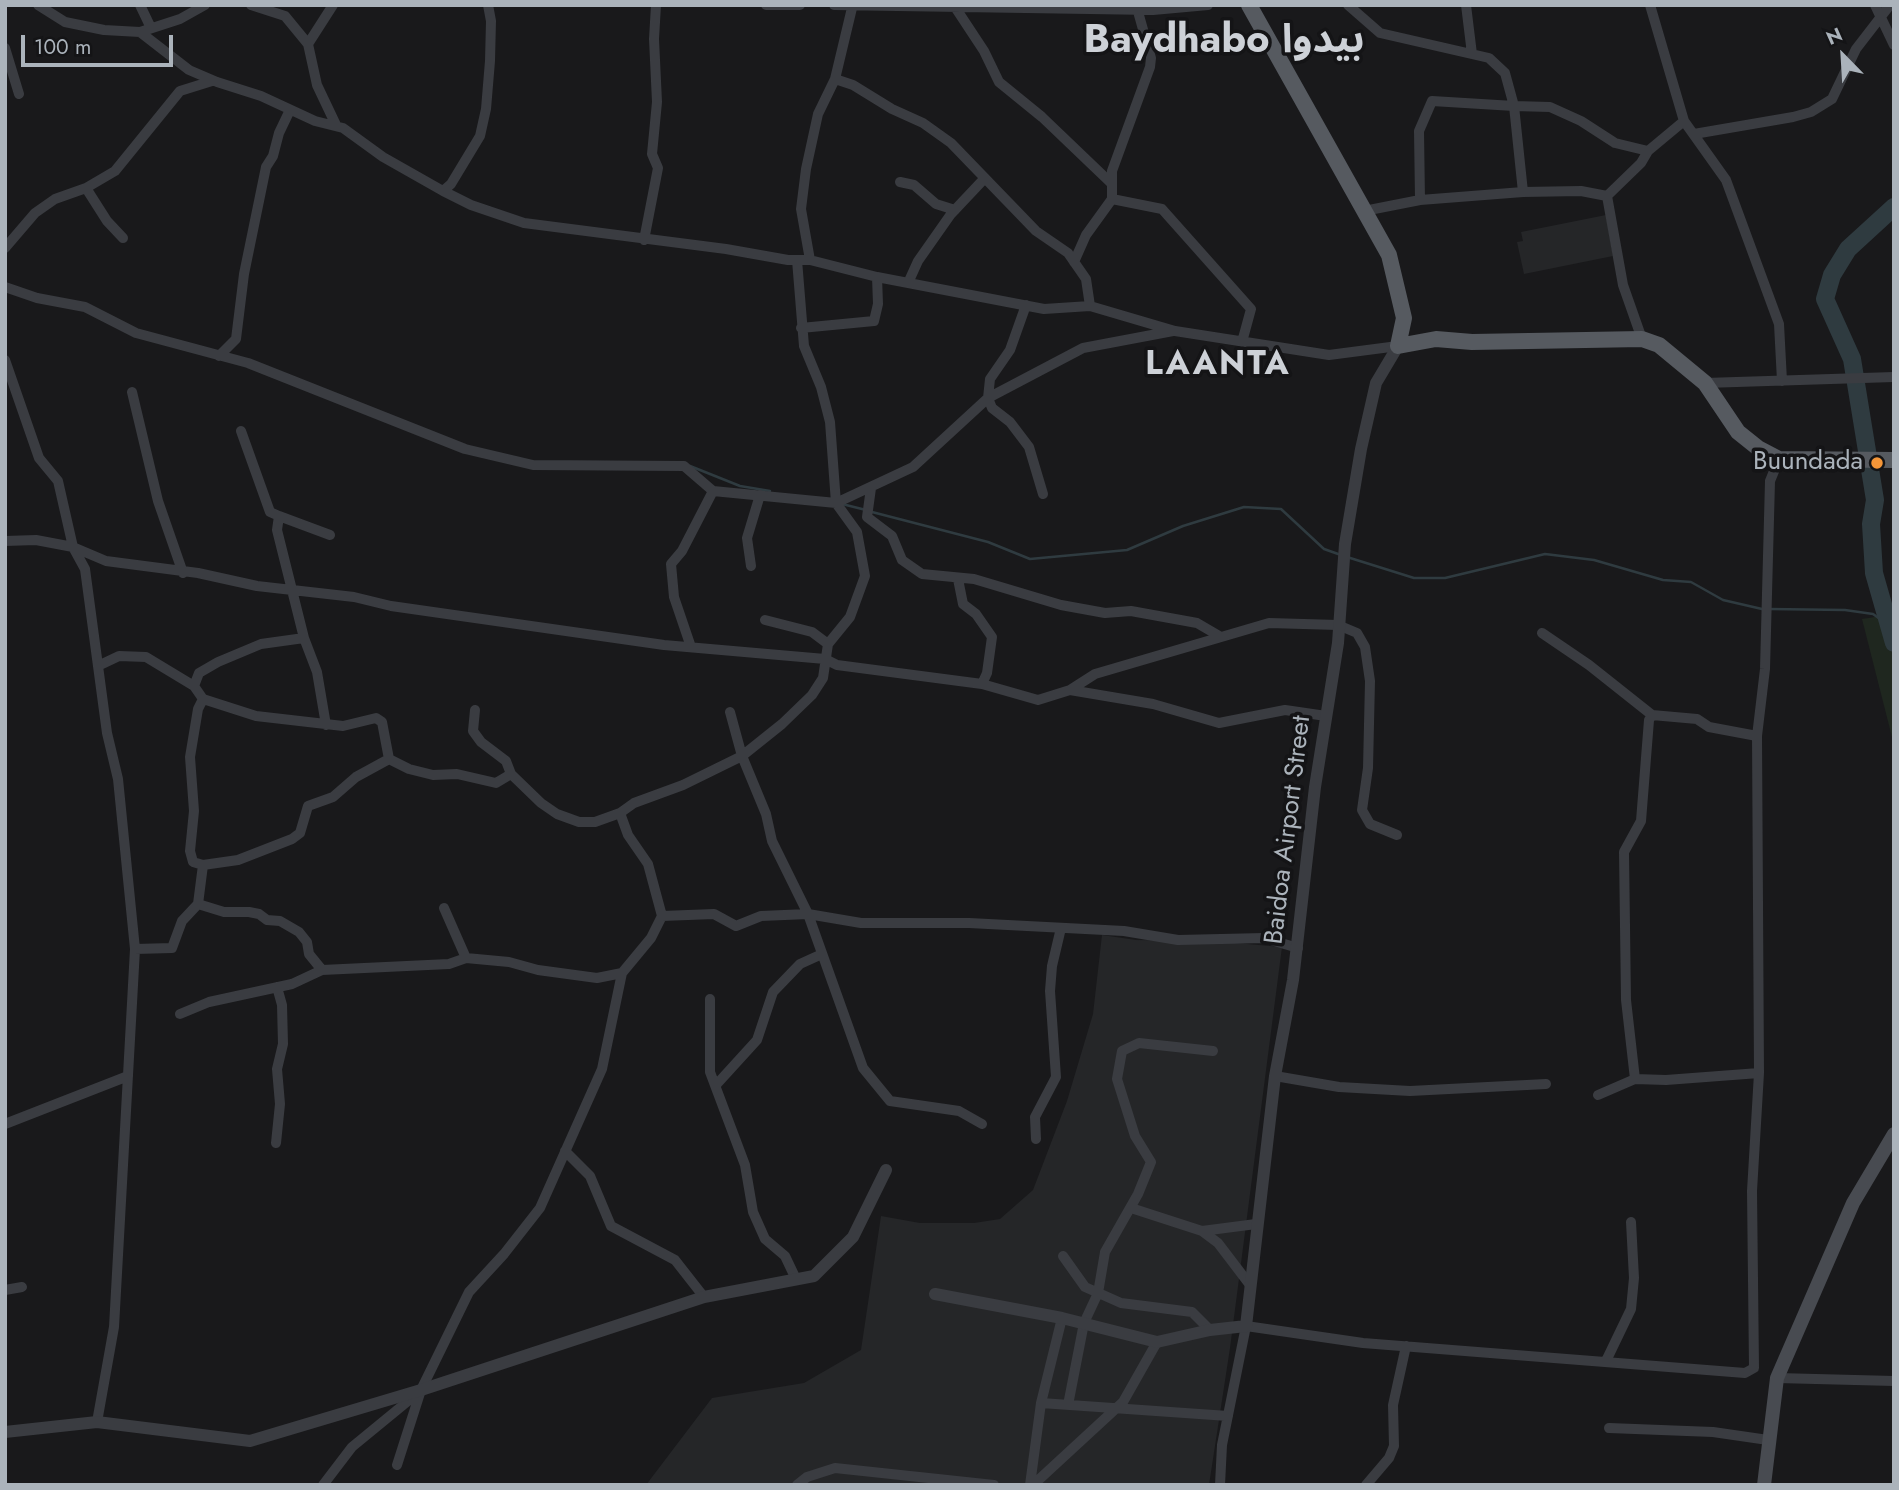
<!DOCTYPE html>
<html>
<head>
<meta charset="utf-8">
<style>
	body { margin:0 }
	#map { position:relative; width:1899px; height:1490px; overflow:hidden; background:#19191b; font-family:Jost,sans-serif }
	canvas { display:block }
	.frame { position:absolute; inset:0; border:7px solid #abb3bb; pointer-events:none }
	.north { position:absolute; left:1808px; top:21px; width:70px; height:70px; -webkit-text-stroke:5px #141416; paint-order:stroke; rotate:336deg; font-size:19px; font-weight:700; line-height:28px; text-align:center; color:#abb3bb }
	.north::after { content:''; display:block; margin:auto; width:24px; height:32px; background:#abb3bb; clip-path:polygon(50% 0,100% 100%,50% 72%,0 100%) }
	.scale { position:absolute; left:21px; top:35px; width:152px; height:32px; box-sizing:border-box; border:4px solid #abb3bb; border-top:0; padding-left:9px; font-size:21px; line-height:24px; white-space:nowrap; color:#abb3bb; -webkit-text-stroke:5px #141416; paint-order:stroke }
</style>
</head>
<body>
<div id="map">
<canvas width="1899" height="1490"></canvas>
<div class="frame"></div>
<div class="north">N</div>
<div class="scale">100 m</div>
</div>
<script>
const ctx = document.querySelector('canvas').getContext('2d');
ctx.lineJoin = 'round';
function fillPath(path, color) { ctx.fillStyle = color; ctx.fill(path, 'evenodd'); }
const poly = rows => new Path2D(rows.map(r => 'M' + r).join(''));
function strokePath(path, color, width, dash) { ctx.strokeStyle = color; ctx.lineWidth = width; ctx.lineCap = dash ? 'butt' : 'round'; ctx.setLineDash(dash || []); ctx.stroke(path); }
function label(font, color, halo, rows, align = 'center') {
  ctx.font = font + ' Jost,"Noto Sans Arabic",sans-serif'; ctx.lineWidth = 7; ctx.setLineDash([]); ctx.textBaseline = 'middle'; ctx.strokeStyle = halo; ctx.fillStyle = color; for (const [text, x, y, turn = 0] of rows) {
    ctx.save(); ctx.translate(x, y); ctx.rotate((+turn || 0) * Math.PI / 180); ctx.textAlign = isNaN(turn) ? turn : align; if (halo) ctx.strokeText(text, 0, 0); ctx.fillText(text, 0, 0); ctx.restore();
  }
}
fillPath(poly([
	[1606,215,1613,256,1524,274,1517,242,1523,241,1521,232],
	[1102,935,1136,940,1212,941,1282,947,1230,1348,1209,1485,646,1485,712,1398,804,1383,861,1350,881,1216,920,1223,974,1223,1000,1219,1033,1190,1067,1101,1093,1014]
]), '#252628');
fillPath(poly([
	[1894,614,1894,745,1862,619]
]), '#1f271f');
strokePath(poly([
	[690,466,740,486,770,491],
	[842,504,866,510],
	[872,512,988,542,1030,559,1127,550,1183,526,1244,507,1281,509,1324,549,1341,555],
	[1347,557,1414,578,1445,578,1545,554,1594,560,1663,580,1691,582,1723,600,1762,609],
	[1769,609,1845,610,1873,614,1887,624]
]), '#2f3b40', 2.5);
strokePath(poly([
	[1894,207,1848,249,1832,275,1825,299,1852,359,1875,500,1871,524,1874,573,1894,643]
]), '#2f3b40', 18);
strokePath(poly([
	[38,5,65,22,104,30,140,32,189,70,217,82,261,96,315,121,343,128,383,157,443,191,471,205,524,223,726,249,788,260,810,260,877,277,1044,309,1090,306,1175,331,1329,355,1398,346],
	[140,5,151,28],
	[251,5,285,16,308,44],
	[333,5,308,44,317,85,336,125],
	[766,5,800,5],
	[834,5,1153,10,1208,5],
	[1348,5,1380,33,1489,58,1505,73,1514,106,1550,107,1581,121,1615,143,1648,151],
	[1466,5,1472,54],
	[1650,5,1684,121,1726,180,1779,324,1782,381],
	[1875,5,1894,45],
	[955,7,984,51,999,82,1042,117,1112,184],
	[140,32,180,19,205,5],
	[5,48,19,94],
	[835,79,853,85,892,109,923,123,951,143,1036,231,1068,253,1086,279,1090,306],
	[1694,134,1793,117,1811,112,1832,99,1856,49,1890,5],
	[900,182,914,185,936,204,955,210],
	[86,188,107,221,123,238],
	[443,191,451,184,480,136,486,109,490,61,491,21,488,5],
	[1607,196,1623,285,1642,339],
	[1607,196,1641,163,1648,151,1684,121],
	[1112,199,1162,209,1251,309,1242,342],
	[1420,200,1419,131,1432,101,1514,106,1523,192],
	[1364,211,1420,200,1523,192,1581,191,1607,196],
	[644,240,658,168,652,154,657,102,654,39,656,5],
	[5,248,35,213,55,199,86,188,115,171,180,91,212,81],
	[810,260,801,209,806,169,818,114,835,79,852,8],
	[1074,262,1086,235,1112,199,1112,171,1150,67,1151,58,1137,8],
	[908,283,918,261,951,214,984,179],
	[5,287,37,298,85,307,136,333,248,363,465,449,533,465,684,466,713,491,836,503,913,467,988,398,1083,348,1173,331],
	[1026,305,1010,350,990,379,988,398,992,408,1010,422,1029,447,1043,494],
	[801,328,874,321,878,304,877,277],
	[219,356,236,339,244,274,266,167,273,156,279,133,290,110],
	[5,360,39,458,58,481,73,547,85,569,107,733,118,779,135,949],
	[1705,383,1894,377],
	[132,392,158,501,183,573],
	[241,431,270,512,279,516,277,530,304,638,317,672,326,725],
	[871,488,867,517,892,536,902,560,922,574,974,579,1061,605,1105,613,1131,611,1197,623,1221,637],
	[279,516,330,535],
	[5,541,36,540,73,547,106,561,198,573,257,586,354,597,391,606,664,645,825,659,837,665,982,684,1038,700,1070,690,1153,704,1219,723,1285,710,1326,716],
	[751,566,747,538,760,495],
	[958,579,963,604,976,614,992,637,987,673,982,684],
	[765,620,812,632,828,644],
	[1542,633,1589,665,1652,715,1697,719,1709,727,1757,736],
	[691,647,674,597,671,564,682,551,713,491],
	[100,665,119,656,146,657,194,686,203,699,256,716,343,726,376,718,382,722,389,759,409,769,433,775,457,774,496,783,511,774],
	[194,686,199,673,218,662,261,644,304,638],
	[1070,690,1095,674,1269,623,1338,625,1357,633,1365,647,1370,681,1368,768,1362,810,1370,824,1397,835],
	[203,699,198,709,190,757,194,811,190,851,193,862,203,865],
	[475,710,473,731,481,742,506,761,511,774,541,803,557,814,579,822,595,822,620,813],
	[730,712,742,756,766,814,772,841,808,914,863,1068,890,1101,959,1111,982,1124],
	[198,904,224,912,249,912,259,914,267,920,280,921,299,932,307,942,309,954,322,970],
	[444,908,466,958],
	[662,916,714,914,736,926,761,916,808,914,861,923,969,923,1124,931,1178,940,1264,938,1298,948],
	[710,999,710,1072,745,1165,753,1212,765,1239,785,1256,795,1277],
	[180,1014,209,1002,292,984,322,970,449,964,466,958,509,962,538,970,597,978,622,973],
	[1275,1076,1339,1087,1410,1091,1546,1084],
	[1635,1079,1666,1080,1759,1073],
	[716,1085,757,1040,773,992,800,964,822,954],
	[1598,1095,1635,1079,1626,1000,1624,852,1641,821,1649,720,1652,715],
	[5,1124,128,1076],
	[1036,1139,1035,1117,1056,1077,1050,991,1052,966,1061,928],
	[276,1143,280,1104,277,1069,283,1044,282,1005,277,987],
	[565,1151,590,1176,611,1226,675,1260,704,1297],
	[1131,1208,1202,1231,1218,1243,1250,1285],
	[1202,1231,1256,1224],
	[1063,1256,1085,1287,1121,1303,1192,1312,1210,1330],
	[5,1290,22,1287],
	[1606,1361,1631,1309,1634,1278,1631,1222],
	[1777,1378,1894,1381],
	[1041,1403,1228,1416],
	[1068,1405,1084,1323,1098,1293,1105,1252,1138,1194,1151,1162,1135,1136,1117,1079,1122,1051,1139,1043,1213,1051],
	[97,1422,114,1327,135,949,172,948,182,921,198,904,203,865,238,860,292,839,300,833,308,806,333,797,356,777,389,759],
	[1609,1428,1713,1432,1768,1440],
	[397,1465,421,1390,469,1292,504,1254,540,1208,602,1069,622,973,651,938,662,916,648,864,628,835,620,813,634,803,683,785,742,756,782,724,812,695,823,678,828,644,850,617,865,576,857,532,836,503,830,422,821,387,804,346,797,260],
	[323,1485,352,1447,419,1392],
	[797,1485,807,1477,835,1468,994,1485],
	[1030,1485,1041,1403,1062,1318],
	[1033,1485,1123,1402,1157,1342],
	[1220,1485,1222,1445,1246,1326,1363,1343,1745,1373,1754,1368,1752,1191,1759,1073,1757,736,1765,669,1770,481,1779,459],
	[1366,1485,1389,1458,1394,1446,1393,1405,1406,1346]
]), '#3a3c41', 10);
strokePath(poly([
	[935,1294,1062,1318,1157,1342,1210,1330,1246,1326,1275,1076,1293,980,1315,787,1338,643,1345,544,1361,449,1376,383,1398,346],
	[5,1432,97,1422,250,1441,421,1390,704,1297,814,1276,853,1237,886,1170]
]), '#3a3c41', 12);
strokePath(poly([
	[1764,1485,1777,1378,1853,1203,1894,1134]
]), '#484b51', 14);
strokePath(poly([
	[1249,5,1389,255,1404,318,1398,346,1436,339,1472,342,1642,339,1659,345,1705,383,1738,432,1758,448,1779,459,1894,460]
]), '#565a60', 16);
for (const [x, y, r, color] of [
	[1877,463,7,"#f59638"]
]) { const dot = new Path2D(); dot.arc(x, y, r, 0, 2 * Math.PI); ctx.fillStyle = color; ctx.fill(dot); strokePath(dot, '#141416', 2.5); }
label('26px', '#abb3bb', '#141416', [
	["Buundada",1863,463]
], 'right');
label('26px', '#abb3bb', '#141416', [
	["Baidoa Airport Street",1289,830,-83]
]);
ctx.letterSpacing = '2px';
label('bold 33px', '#cdd1d7', '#141416', [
	["LAANTA",1218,366]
]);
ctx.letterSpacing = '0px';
label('bold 40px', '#cdd1d7', '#141416', [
	["Baydhabo بيدوا",1224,42]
]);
</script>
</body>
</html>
